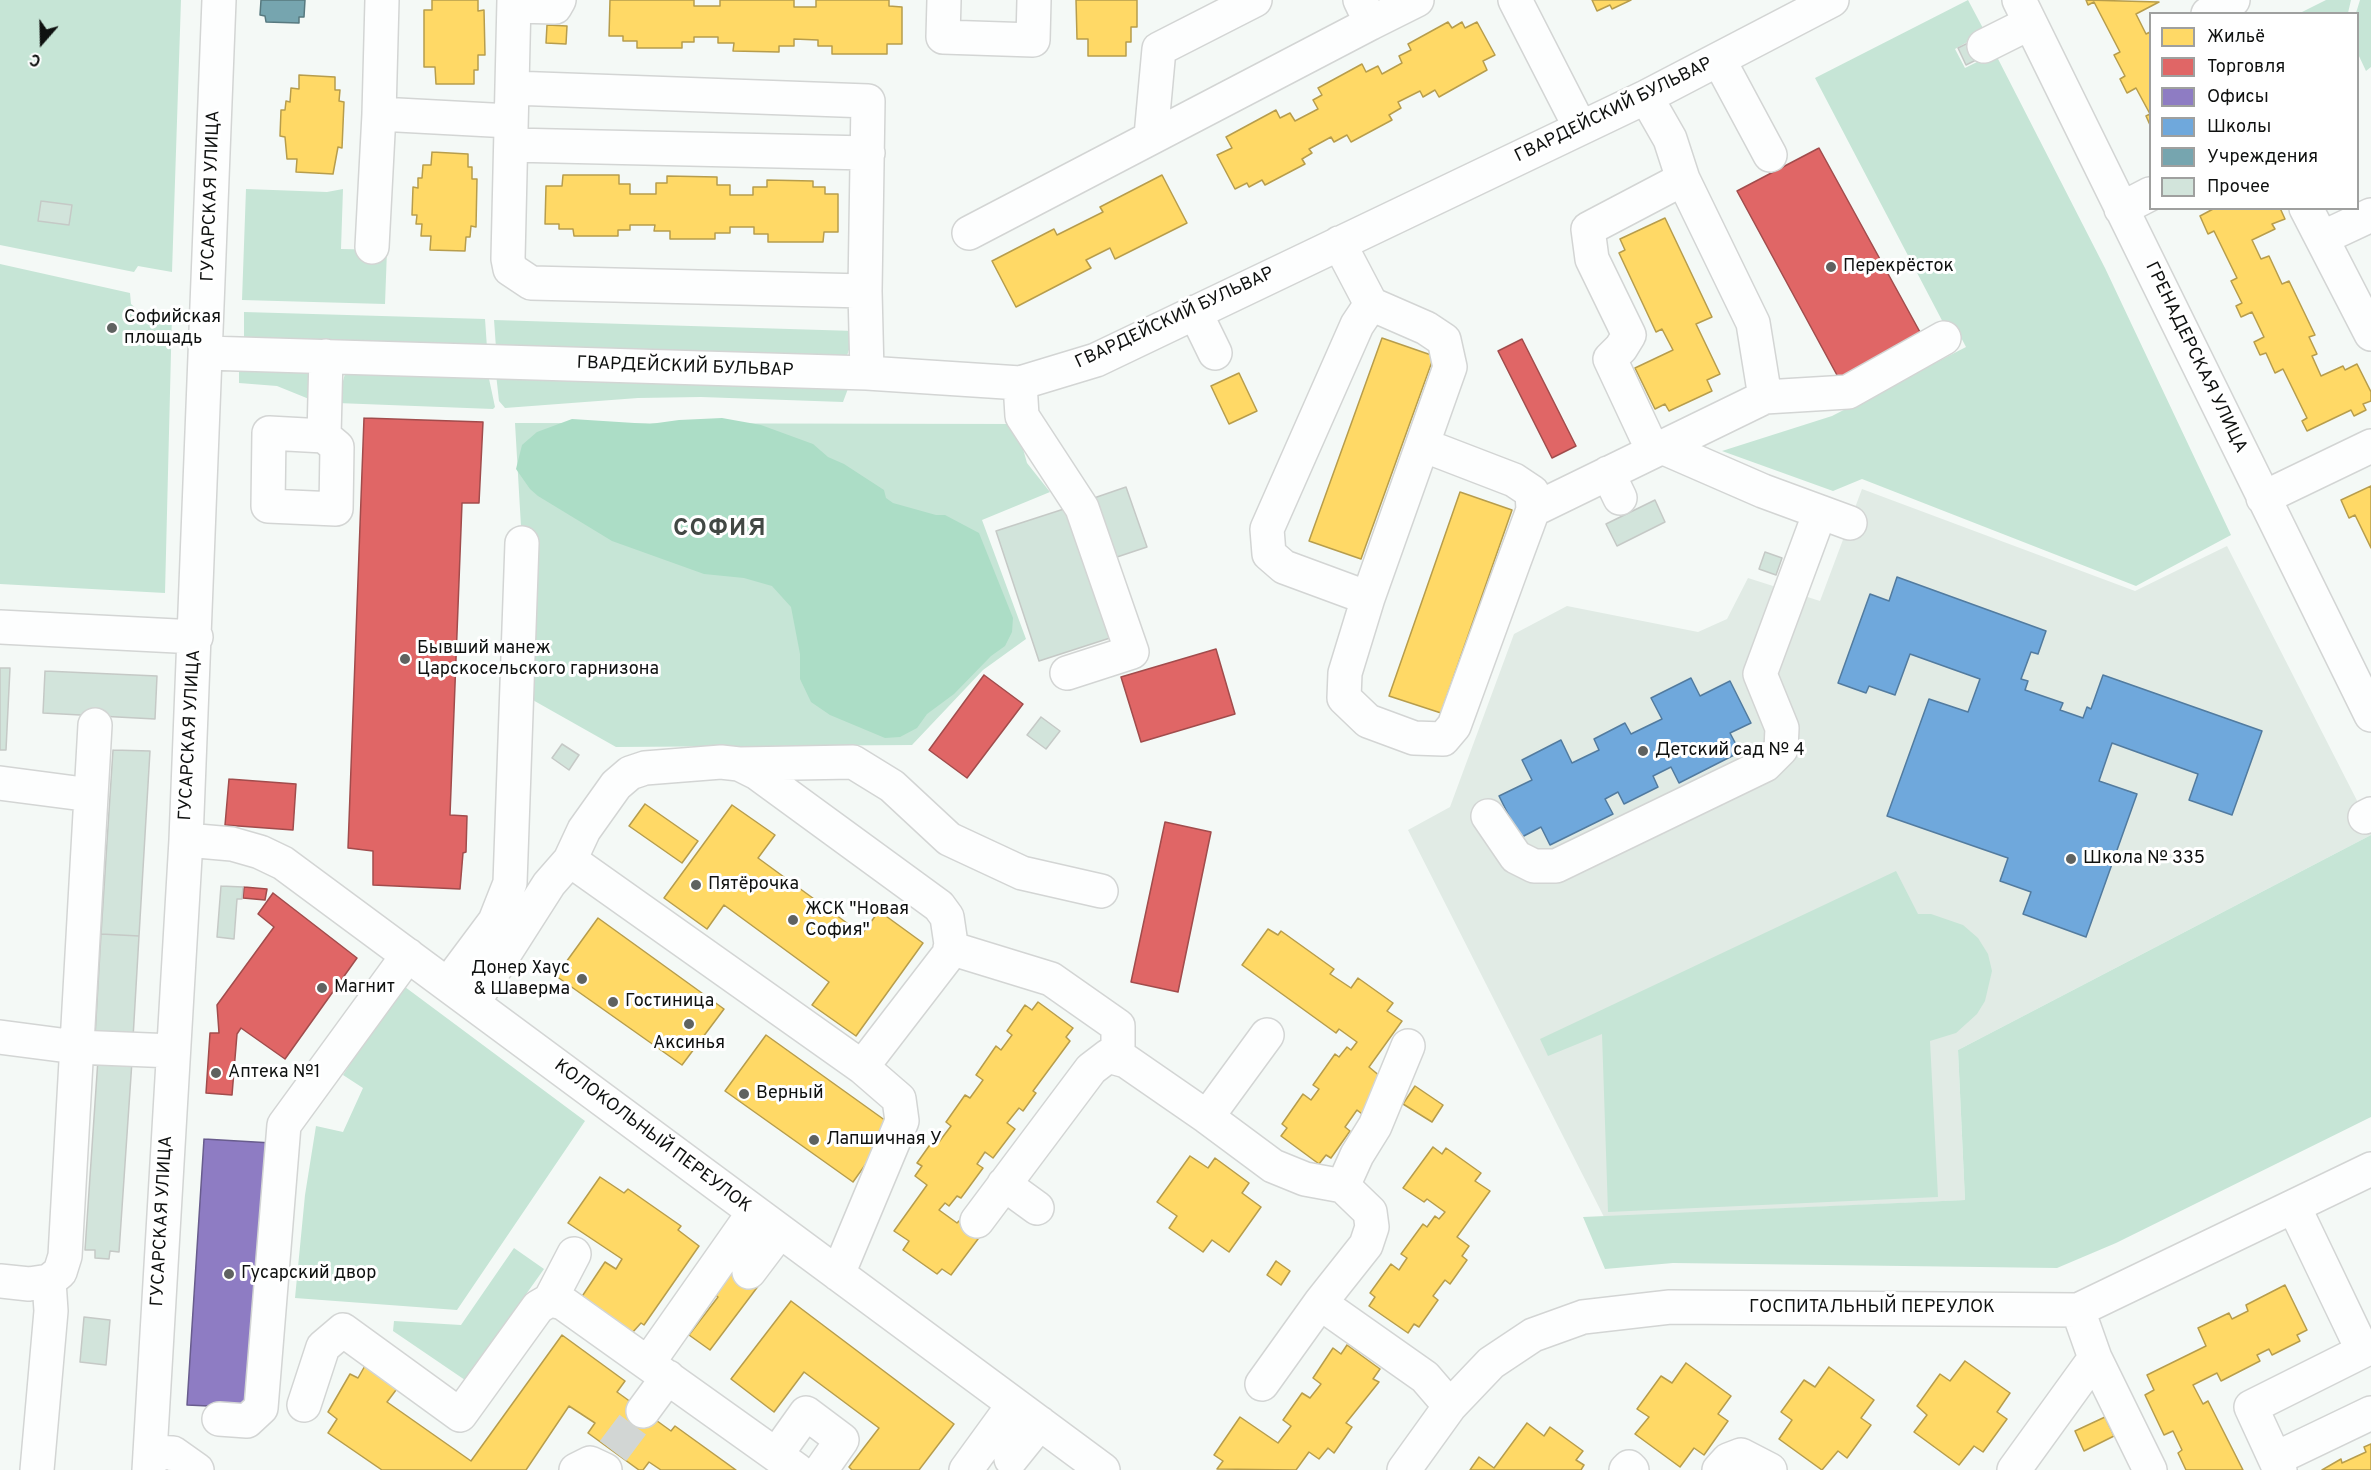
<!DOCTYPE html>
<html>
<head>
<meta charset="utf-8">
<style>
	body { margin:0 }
	#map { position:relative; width:2371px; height:1470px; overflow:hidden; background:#f4f9f6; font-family:Overpass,sans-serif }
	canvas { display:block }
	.legend { position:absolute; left:2149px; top:12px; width:210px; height:198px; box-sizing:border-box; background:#fff; border:2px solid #9fa09f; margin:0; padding:8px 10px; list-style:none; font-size:18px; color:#0f1110 }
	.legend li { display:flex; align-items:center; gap:12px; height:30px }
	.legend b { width:30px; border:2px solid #9fa09f }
	.north { position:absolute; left:12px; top:12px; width:60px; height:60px; -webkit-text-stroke:4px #fff; paint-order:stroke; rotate:200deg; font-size:16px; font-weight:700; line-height:24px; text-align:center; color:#0f1110 }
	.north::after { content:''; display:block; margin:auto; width:21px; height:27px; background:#0f1110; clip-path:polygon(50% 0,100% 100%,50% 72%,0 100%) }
</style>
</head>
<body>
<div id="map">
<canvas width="2371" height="1470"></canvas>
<ul class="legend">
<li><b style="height:16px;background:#ffd966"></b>Жильё</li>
<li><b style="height:16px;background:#e06666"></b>Торговля</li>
<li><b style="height:16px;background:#8e7cc3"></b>Офисы</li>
<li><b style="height:16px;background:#6fa8dc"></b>Школы</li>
<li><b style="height:16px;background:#76a5af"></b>Учреждения</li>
<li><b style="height:16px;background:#d2e4db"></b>Прочее</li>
</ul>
<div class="north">С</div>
</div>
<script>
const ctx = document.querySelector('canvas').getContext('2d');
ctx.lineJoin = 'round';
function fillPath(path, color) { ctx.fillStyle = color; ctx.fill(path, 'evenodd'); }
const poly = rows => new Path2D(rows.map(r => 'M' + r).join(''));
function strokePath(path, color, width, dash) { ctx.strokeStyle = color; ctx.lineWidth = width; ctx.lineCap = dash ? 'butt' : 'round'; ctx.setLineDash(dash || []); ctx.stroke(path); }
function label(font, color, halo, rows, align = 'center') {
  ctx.font = font + ' Overpass,sans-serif'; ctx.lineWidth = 6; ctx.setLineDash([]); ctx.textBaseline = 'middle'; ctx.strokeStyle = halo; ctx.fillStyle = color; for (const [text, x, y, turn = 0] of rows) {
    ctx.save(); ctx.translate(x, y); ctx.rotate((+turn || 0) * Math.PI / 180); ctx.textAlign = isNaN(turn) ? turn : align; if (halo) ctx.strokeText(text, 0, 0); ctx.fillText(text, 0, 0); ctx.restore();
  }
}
fillPath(poly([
	[1862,489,2135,591,2227,546,2371,828,2371,835,1958,1050,1965,1200,1604,1217,1408,830,1450,807,1514,634,1567,606,1698,632,1727,619,1748,578,1820,601]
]), '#e1ebe5');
fillPath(poly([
	[0,0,181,0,172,272,138,266,134,272,0,245],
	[1968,0,1985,32,1955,49,1965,68,1995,53,2105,268,2231,535,2136,586,1862,479,1833,491,1722,451,1832,416,1966,347,1955,326,1947,330,1815,78],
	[2326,0,2351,0,2348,13,2300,13],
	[2360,0,2371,0,2371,67,2366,71,2358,54,2356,13],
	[246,189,327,192,343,189,341,249,387,250,385,304,242,300],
	[0,264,130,293,131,304,139,311,172,312,165,593,0,584],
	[244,312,485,319,487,348,244,339],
	[494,320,855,331,846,359,496,348],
	[249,369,308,370,314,401,277,386,239,383,239,371],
	[346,370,488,374,495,407,493,409,337,403],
	[496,374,849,386,843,402,701,397,638,398,505,408,499,401],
	[515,423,1016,424,1027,463,1050,492,982,520,1026,639,983,670,912,745,616,747,531,699],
	[2371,835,2371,1117,2116,1243,2057,1268,1673,1263,1605,1269,1583,1217,1965,1200,1958,1050],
	[1896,871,1918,914,1931,914,1963,925,1978,938,1988,954,1992,971,1985,1001,1977,1014,1956,1033,1930,1041,1938,1197,1608,1212,1602,1034,1548,1056,1540,1039],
	[401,984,585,1121,457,1310,295,1298,305,1195,316,1126,343,1132,363,1088,343,1075],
	[514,1248,544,1269,465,1380,393,1331,394,1321,461,1325]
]), '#c6e5d6');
fillPath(poly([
	[722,418,761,425,813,444,828,457,844,464,884,490,886,498,893,503,936,515,945,515,979,533,1013,618,1012,632,1005,646,991,656,954,694,927,714,917,728,900,737,885,738,830,715,811,702,800,679,800,654,791,607,772,586,744,578,704,574,612,541,538,496,530,489,516,469,522,445,537,432,572,419,650,424,679,420]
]), '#acddc6');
const homes = poly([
	[432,0,478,0,478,11,484,10,485,55,478,55,478,70,474,70,474,84,436,84,435,67,424,67,424,10,432,10,432,0],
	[610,0,694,0,694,6,720,6,720,0,794,0,794,7,816,7,816,0,889,0,889,6,902,7,902,44,887,44,887,54,832,54,832,46,818,46,818,40,794,39,794,46,779,46,779,52,733,51,734,43,718,43,718,37,694,37,694,42,682,42,682,48,637,48,637,41,623,41,623,36,609,36,610,0],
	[1076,0,1137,0,1137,27,1131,27,1131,42,1126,42,1126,56,1088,56,1088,39,1077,39,1076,0],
	[1592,0,1631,0,1612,9,1610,5,1597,11,1592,0],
	[2086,0,2159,2,2136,14,2146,34,2150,32,2150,125,2146,116,2150,114,2136,88,2127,93,2120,79,2125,76,2114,55,2120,52,2094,2,2088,5,2086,0],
	[1448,22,1452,28,1462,22,1465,28,1477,22,1495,55,1483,61,1487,70,1439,97,1435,90,1423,97,1420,91,1398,102,1401,108,1389,115,1392,120,1351,142,1347,135,1334,142,1331,137,1309,149,1312,153,1302,159,1305,164,1265,185,1262,180,1249,187,1247,183,1235,189,1217,155,1232,148,1226,137,1276,110,1280,118,1290,113,1295,121,1318,109,1313,100,1322,95,1318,88,1362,64,1366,72,1378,66,1382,74,1402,63,1399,56,1411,50,1408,44,1448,22],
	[547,25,567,26,566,44,546,43,547,25],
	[299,75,335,77,335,90,340,90,339,101,344,102,342,148,338,147,333,174,296,172,297,159,287,159,285,137,280,136,281,110,285,110,286,101,290,102,291,88,299,89,299,75],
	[432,152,468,154,468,167,472,167,472,179,477,179,476,227,471,226,470,237,466,237,465,251,430,250,431,236,421,236,422,224,416,224,417,215,412,215,413,187,418,188,418,178,422,178,423,165,431,165,432,152],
	[563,175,619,175,619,184,630,184,630,194,656,194,656,183,667,183,667,176,717,177,717,185,730,185,730,195,753,195,753,187,767,187,767,180,813,181,813,187,825,187,825,194,838,194,838,232,824,232,823,242,768,242,768,234,754,234,754,227,730,227,730,233,715,233,715,239,670,239,670,231,654,231,655,225,630,225,630,230,618,230,618,236,574,236,573,229,559,229,559,224,545,224,546,186,562,186,563,175],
	[1162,175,1187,223,1115,259,1110,248,1086,260,1091,268,1016,307,992,261,1054,229,1057,235,1103,212,1100,207,1162,175],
	[2215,208,2280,208,2285,219,2272,224,2275,229,2252,240,2261,259,2269,256,2282,284,2289,281,2315,335,2309,337,2317,354,2312,356,2321,376,2343,366,2345,370,2357,364,2371,392,2371,401,2363,404,2366,410,2354,416,2351,410,2307,431,2302,421,2307,418,2283,369,2275,373,2266,353,2260,355,2254,342,2264,337,2252,312,2241,317,2236,306,2242,303,2231,281,2237,278,2214,231,2208,234,2200,216,2215,208],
	[1665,218,1712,317,1696,324,1720,374,1707,380,1712,391,1669,411,1665,404,1655,409,1635,368,1673,350,1662,329,1656,332,1619,253,1625,250,1620,239,1665,218],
	[1382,338,1434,356,1361,559,1309,541,1382,338],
	[1239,373,1257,411,1229,424,1211,386,1239,373],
	[2371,486,2371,548,2355,515,2349,518,2341,500,2371,486],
	[1460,492,1512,510,1441,713,1389,696,1460,492],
	[645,804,698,841,682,863,629,826,645,804],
	[732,805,775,835,758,858,862,934,879,911,923,943,856,1036,812,1005,829,982,724,905,707,929,664,898,732,805],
	[598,918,724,1009,682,1065,556,976,598,918],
	[1268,929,1278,935,1281,931,1334,969,1330,974,1351,988,1358,978,1393,1003,1387,1011,1402,1021,1369,1067,1381,1077,1362,1114,1357,1110,1345,1127,1350,1131,1331,1158,1326,1155,1319,1164,1281,1136,1287,1128,1282,1124,1303,1094,1311,1100,1319,1089,1313,1085,1335,1054,1339,1057,1347,1047,1351,1050,1357,1042,1339,1029,1336,1033,1242,965,1268,929],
	[1038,1002,1073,1028,1066,1037,1070,1041,1033,1091,1036,1093,1023,1111,1019,1108,1007,1123,1015,1129,993,1158,985,1152,977,1164,983,1168,961,1198,957,1196,949,1206,945,1203,939,1210,957,1223,960,1220,981,1235,951,1275,942,1269,937,1274,903,1250,909,1241,894,1231,927,1185,915,1176,922,1166,917,1163,934,1139,939,1142,951,1126,946,1122,965,1095,970,1098,983,1080,976,1075,996,1046,1001,1050,1012,1035,1007,1031,1025,1005,1032,1010,1038,1002],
	[766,1035,893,1126,853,1182,725,1091,766,1035],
	[1415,1086,1443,1105,1432,1122,1403,1104,1415,1086],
	[1433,1147,1442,1154,1446,1148,1481,1173,1475,1181,1490,1191,1457,1237,1469,1246,1462,1256,1467,1260,1450,1284,1445,1280,1433,1296,1438,1300,1419,1327,1414,1324,1408,1333,1369,1306,1375,1297,1370,1293,1391,1264,1399,1270,1407,1258,1401,1254,1423,1224,1427,1227,1435,1216,1439,1219,1445,1212,1427,1199,1424,1202,1403,1188,1433,1147],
	[1190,1156,1208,1168,1215,1158,1249,1183,1242,1193,1261,1207,1229,1252,1212,1240,1203,1252,1169,1228,1177,1216,1157,1202,1190,1156],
	[600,1177,624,1193,628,1189,681,1226,678,1230,699,1246,644,1325,641,1323,632,1333,581,1298,605,1262,616,1269,622,1259,568,1223,600,1177],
	[732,1259,762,1281,710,1350,689,1335,718,1297,709,1290,732,1259],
	[1276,1261,1290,1271,1281,1285,1267,1275,1276,1261],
	[2285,1285,2307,1330,2297,1335,2300,1341,2272,1355,2269,1349,2257,1355,2260,1361,2221,1381,2217,1373,2193,1385,2203,1404,2208,1401,2243,1470,2186,1470,2178,1453,2182,1450,2173,1431,2164,1435,2145,1395,2154,1390,2147,1375,2206,1346,2198,1328,2229,1313,2232,1319,2248,1311,2246,1305,2285,1285],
	[791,1301,954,1424,919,1470,852,1470,849,1467,879,1428,804,1372,774,1412,731,1379,791,1301],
	[562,1335,625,1381,617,1392,671,1431,675,1426,736,1470,661,1470,649,1462,643,1470,639,1470,588,1433,595,1423,569,1406,526,1470,382,1470,328,1433,337,1419,328,1412,350,1374,358,1378,366,1364,399,1386,387,1402,471,1461,562,1335],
	[1347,1345,1380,1369,1373,1379,1379,1382,1346,1423,1352,1427,1334,1453,1328,1448,1319,1459,1309,1452,1296,1470,1217,1469,1223,1461,1214,1455,1240,1417,1278,1443,1291,1426,1283,1420,1302,1393,1310,1398,1321,1384,1313,1378,1333,1348,1341,1354,1347,1345],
	[1965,1361,2010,1393,1997,1412,2007,1419,1983,1452,1974,1446,1959,1465,1914,1432,1927,1415,1917,1406,1940,1374,1950,1381,1965,1361],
	[1686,1363,1731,1396,1718,1414,1728,1421,1704,1455,1694,1448,1680,1467,1635,1434,1649,1417,1637,1409,1661,1376,1672,1383,1686,1363],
	[1829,1367,1874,1400,1861,1418,1871,1425,1847,1458,1838,1451,1822,1470,1779,1439,1792,1420,1781,1412,1804,1380,1815,1387,1829,1367],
	[2105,1417,2114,1436,2084,1451,2075,1431,2105,1417],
	[1527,1423,1544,1436,1550,1427,1583,1451,1576,1460,1584,1465,1581,1470,1470,1470,1479,1457,1494,1468,1527,1423],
	[2371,1444,2371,1470,2322,1470,2341,1459,2342,1463,2366,1452,2364,1447,2371,1444]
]);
fillPath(homes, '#ffd966');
strokePath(homes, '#b79d4c', 1.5);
const shops = poly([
	[1819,148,1926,343,1844,388,1737,191,1819,148],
	[1522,339,1576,446,1552,458,1498,351,1522,339],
	[364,418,483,422,479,503,462,503,450,815,467,816,466,852,463,853,460,889,373,885,373,851,348,848,364,418],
	[1216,649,1235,714,1141,742,1121,677,1216,649],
	[984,675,1023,704,967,778,929,750,984,675],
	[229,779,296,784,293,830,225,825,229,779],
	[1165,822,1211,832,1178,992,1131,982,1165,822],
	[244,887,267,889,265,900,243,898,244,887],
	[273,893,357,958,285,1059,241,1028,237,1034,232,1095,206,1093,210,1033,219,1033,217,1005,274,927,258,914,273,893]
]);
fillPath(shops, '#e06666');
strokePath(shops, '#a14c4c', 1.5);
const offices = poly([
	[204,1139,272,1143,252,1408,187,1405,204,1139]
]);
fillPath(offices, '#8e7cc3');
strokePath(offices, '#685c8d', 1.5);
const schools = poly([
	[1897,577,2046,631,2038,654,2031,652,2021,679,2028,681,2025,690,2063,703,2060,710,2083,718,2087,707,2091,709,2103,675,2262,731,2232,815,2189,800,2198,774,2112,743,2099,781,2137,794,2086,937,2023,914,2031,892,2000,881,2008,858,1887,816,1929,699,1968,712,1980,679,1910,654,1895,695,1869,686,1866,693,1838,683,1870,594,1889,601,1897,577],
	[1691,678,1700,696,1730,681,1751,723,1730,733,1740,752,1679,783,1671,767,1653,776,1658,787,1624,804,1618,792,1605,799,1613,814,1550,845,1541,827,1520,838,1499,796,1532,780,1522,760,1561,740,1572,763,1599,750,1594,739,1625,723,1631,734,1662,719,1651,698,1691,678]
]);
fillPath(schools, '#6fa8dc');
strokePath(schools, '#527b9f', 1.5);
const public = poly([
	[261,0,305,0,304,17,299,17,299,23,266,22,265,16,260,15,261,0]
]);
fillPath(public, '#76a5af');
strokePath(public, '#57797f', 1.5);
const building = poly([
	[1974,40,1982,57,1966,65,1958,48,1974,40],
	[41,201,72,205,69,225,38,221,41,201],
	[1126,487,1147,547,1114,558,1094,498,1126,487],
	[1655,500,1665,522,1617,546,1606,524,1655,500],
	[1067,508,1110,638,1039,661,996,531,1067,508],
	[1765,552,1782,558,1776,575,1759,569,1765,552],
	[0,668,10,668,6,750,0,750,0,668],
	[45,671,157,676,155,719,43,713,45,671],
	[1041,717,1060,731,1046,749,1027,735,1041,717],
	[562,744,579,755,569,770,552,758,562,744],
	[113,750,150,751,139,936,101,934,113,750],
	[221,886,243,887,242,899,237,899,234,939,217,937,221,886],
	[101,934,139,936,133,1038,95,1036,101,934],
	[98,1059,132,1061,119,1252,110,1251,109,1259,95,1258,95,1250,85,1250,98,1059],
	[84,1317,110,1320,106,1365,80,1362,84,1317]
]);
fillPath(building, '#d2e4db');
strokePath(building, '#c5c9c6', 1.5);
strokePath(poly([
	[613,1451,643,1411]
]), '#d2d6d4', 33, [33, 16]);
const minor = poly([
	[514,0,508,259,510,269,531,283,865,291,867,373],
	[944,0,943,37,1033,40,1034,0],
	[1360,0,1371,23,1417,0],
	[1515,0,1580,127],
	[2019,0,2371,715],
	[514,6,555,7,559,0],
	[2208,14,2233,0],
	[1984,46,2030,23],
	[1719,60,1770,155],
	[512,88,868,101,865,291],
	[1646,97,1670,139,1683,179,1753,323,1765,397],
	[379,114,510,121],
	[1151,136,1159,49,1255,0],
	[511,145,868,153],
	[2306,208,2371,334],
	[2121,209,2150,194],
	[969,233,1371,23],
	[2322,238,2371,215],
	[1339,243,1371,304,1426,328,1444,340,1450,367,1368,598,1345,673,1344,698,1368,721,1414,738,1443,739,1454,726,1513,564,1533,510,1532,492,1514,480,1423,445],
	[372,247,379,114,382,0],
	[1195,312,1215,353],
	[206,353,867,373,1020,383,1096,360,1646,97,1832,0],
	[1020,383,1022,416,1082,508,1132,652,1067,673],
	[324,436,337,447,336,509,268,506,269,433,324,436,326,356],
	[1662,447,1763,491,1850,523],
	[1653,451,1610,359,1621,348,1629,335,1592,259,1588,229,1683,179],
	[1608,473,1620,498],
	[2263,498,2371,446],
	[1533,510,1765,397,1848,392,1944,338],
	[1368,598,1284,567,1269,554,1267,529,1357,325,1371,304],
	[0,627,196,637],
	[739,764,853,762,892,786,949,839,1022,873,1101,891],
	[0,783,91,795],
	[1488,816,1516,857,1534,866,1556,866,1765,765,1781,749,1782,728,1760,674,1820,512],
	[2365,817,2371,814],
	[186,840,232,844,260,852,283,863,1103,1470],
	[570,860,584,830,616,785,630,773,645,768,721,762,739,764,757,773,939,906,947,917,951,944,949,954,862,1067],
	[950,948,1051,979,1118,1026,1118,1058],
	[448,984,495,921,510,883,522,543],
	[473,1003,549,884,570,860,862,1067,899,1099,902,1121,838,1274],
	[1267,1035,1207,1117,1273,1166,1305,1179,1343,1186],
	[0,1037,76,1047,173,1051],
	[1004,1184,1037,1208],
	[977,1221,1091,1069,1108,1056,1126,1061,1207,1117],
	[749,1272,780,1231],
	[0,1281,29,1284,49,1281,60,1272,65,1256,95,725],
	[550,1300,574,1254],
	[1320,1303,1366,1245,1372,1227,1370,1212,1343,1186,1357,1155,1375,1126,1408,1046],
	[2078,1310,2095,1358,2150,1470],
	[648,1363,754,1212],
	[1262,1384,1320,1303,1425,1377,1450,1406],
	[304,1405,323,1347,343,1330,460,1415,538,1307,550,1300,563,1303,797,1470],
	[643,1411,668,1377],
	[219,1419,247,1421,261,1408,284,1125,408,955],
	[150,1452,173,1453,197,1470],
	[776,1455,806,1413,842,1440,821,1470],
	[1011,1459,1040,1423],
	[2275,1459,2371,1413],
	[37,1470,51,1311,49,1281],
	[149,1470,186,840,219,0],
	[576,1470,590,1463,605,1470],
	[966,1470,1014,1404],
	[1404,1470,1450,1406,1491,1363,1533,1335,1583,1317,1670,1307,2078,1310,2371,1169],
	[1626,1470,1629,1467,1632,1470],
	[1719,1470,1728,1460,1741,1455,1770,1470],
	[2014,1470,2095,1358],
	[2280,1470,2251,1407,2363,1351,2294,1207]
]);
strokePath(minor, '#d3d5d4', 36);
strokePath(minor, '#fdfefe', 33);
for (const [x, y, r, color] of [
	[1831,267,6,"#5f6260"],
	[112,328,6,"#5f6260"],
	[405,659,6,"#5f6260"],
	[1643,751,6,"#5f6260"],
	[2071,859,6,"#5f6260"],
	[696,885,6,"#5f6260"],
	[793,920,6,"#5f6260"],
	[582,979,6,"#5f6260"],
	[322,988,6,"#5f6260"],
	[613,1002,6,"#5f6260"],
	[689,1024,6,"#5f6260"],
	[216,1073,6,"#5f6260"],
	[744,1094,6,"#5f6260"],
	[814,1140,6,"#5f6260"],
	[229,1274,6,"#5f6260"]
]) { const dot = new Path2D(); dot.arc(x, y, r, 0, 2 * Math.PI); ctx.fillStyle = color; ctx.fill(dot); strokePath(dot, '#fff', 2); }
label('18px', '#0f1110', '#fff', [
	["ГВАРДЕЙСКИЙ БУЛЬВАР",1614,111,-26],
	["ГУСАРСКАЯ УЛИЦА",212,196,-88],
	["ГВАРДЕЙСКИЙ БУЛЬВАР",1175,319,-25],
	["ГРЕНАДЕРСКАЯ УЛИЦА",2195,358,64],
	["ГВАРДЕЙСКИЙ БУЛЬВАР",685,368,2],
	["ГУСАРСКАЯ УЛИЦА",191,735,-87],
	["КОЛОКОЛЬНЫЙ ПЕРЕУЛОК",652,1137,37],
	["ГУСАРСКАЯ УЛИЦА",163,1221,-87],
	["ГОСПИТАЛЬНЫЙ ПЕРЕУЛОК",1872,1308]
]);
label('18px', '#0f1110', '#fff', [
	["Перекрёсток",1843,267],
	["Софийская",124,318],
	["площадь",124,339],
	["Бывший манеж",417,649],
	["Царскосельского гарнизона",417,670],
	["Детский сад № 4",1655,751],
	["Школа № 335",2083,859],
	["Пятёрочка",708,885],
	["ЖСК \"Новая",805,910],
	["София\"",805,931],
	["Донер Хаус",570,969,"right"],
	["& Шаверма",570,990,"right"],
	["Магнит",334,988],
	["Гостиница",625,1002],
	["Аксинья",689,1044,"center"],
	["Аптека №1",228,1073],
	["Верный",756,1094],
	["Лапшичная У",826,1140],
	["Гусарский двор",241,1274]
], 'left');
ctx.letterSpacing = '1.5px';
label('bold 24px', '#424844', '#fff', [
	["СОФИЯ",720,530]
]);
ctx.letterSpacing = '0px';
</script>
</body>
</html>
